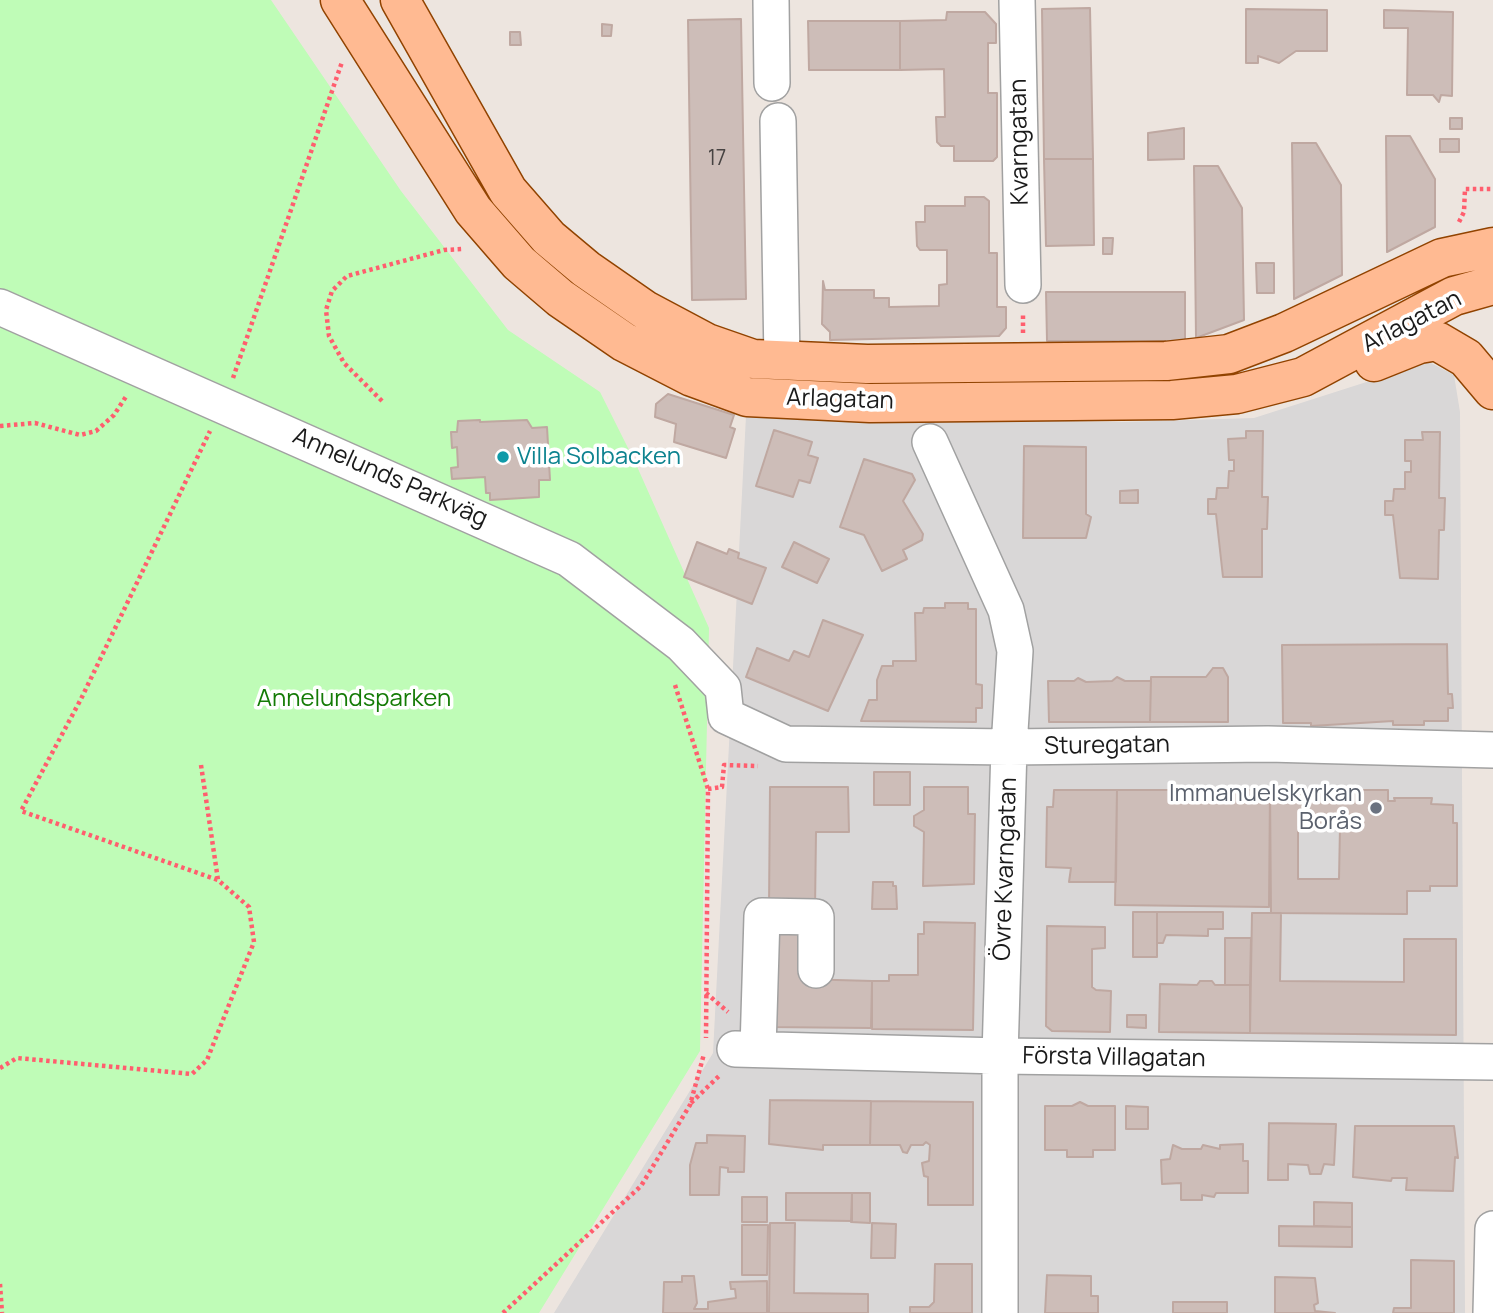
<!DOCTYPE html>
<html>
<head>
<meta charset="utf-8">
<style>
	body { margin:0 }
	canvas { display:block; background:#ede5df }
</style>
</head>
<body>
<canvas width="1493" height="1313"></canvas>
<script>
const ctx = document.querySelector('canvas').getContext('2d');
ctx.lineJoin = 'round';
function fillPath(path, color) { ctx.fillStyle = color; ctx.fill(path, 'evenodd'); }
const poly = rows => new Path2D(rows.map(r => 'M' + r).join(''));
function strokePath(path, color, width, dash) { ctx.strokeStyle = color; ctx.lineWidth = width; ctx.lineCap = dash ? 'butt' : 'round'; ctx.setLineDash(dash || []); ctx.stroke(path); }
function label(font, color, halo, rows, align = 'center') {
  ctx.font = font + ' Manrope,sans-serif'; ctx.lineWidth = 7; ctx.setLineDash([]); ctx.textBaseline = 'middle'; ctx.strokeStyle = halo; ctx.fillStyle = color; for (const [text, x, y, turn = 0] of rows) {
    ctx.save(); ctx.translate(x, y); ctx.rotate((+turn || 0) * Math.PI / 180); ctx.textAlign = isNaN(turn) ? turn : align; if (halo) ctx.strokeText(text, 0, 0); ctx.fillText(text, 0, 0); ctx.restore();
  }
}
fillPath(poly([
	[1429,362,1454,375,1460,412,1465,1313,554,1313,713,1053,746,416,1124,422,1254,418]
]), '#d9d7d7');
fillPath(poly([
	[0,0,271,0,401,191,508,330,600,392,635,462,709,628,700,1051,539,1313,0,1313]
]), '#bffcb7');
const building = poly([
	[1090,8,1093,159,1044,159,1042,9,1090,8],
	[1246,9,1327,10,1327,51,1296,51,1279,63,1258,56,1258,63,1246,63,1246,9],
	[1384,10,1453,12,1452,96,1441,95,1439,102,1433,95,1407,95,1408,28,1384,28,1384,10],
	[947,12,985,12,996,24,996,43,988,43,988,93,997,93,997,157,993,161,954,161,954,146,941,146,937,142,936,117,945,117,944,69,900,70,900,21,946,20,947,12],
	[741,19,746,299,692,300,688,20,741,19],
	[808,21,900,21,900,70,809,70,808,21],
	[602,24,612,25,611,36,602,36,602,24],
	[510,32,520,32,521,45,510,45,510,32],
	[1450,118,1462,118,1462,129,1450,129,1450,118],
	[1184,128,1184,159,1148,160,1148,133,1184,128],
	[1386,136,1410,136,1435,179,1435,227,1387,252,1386,136],
	[1440,139,1459,139,1459,152,1440,152,1440,139],
	[1292,143,1316,143,1341,185,1342,275,1294,299,1292,143],
	[1044,159,1093,159,1094,245,1046,246,1044,159],
	[1194,166,1218,166,1242,208,1244,320,1196,338,1194,166],
	[965,197,984,197,989,201,989,253,997,253,997,307,1006,307,1006,328,999,336,830,340,830,332,822,324,823,281,825,290,874,290,874,298,889,298,889,307,939,306,939,285,947,284,947,250,920,250,917,246,916,222,925,222,925,206,965,206,965,197],
	[1103,238,1113,238,1112,254,1103,254,1103,238],
	[1256,263,1274,263,1274,293,1257,293,1256,263],
	[1046,292,1185,292,1185,341,1047,341,1046,292],
	[668,394,734,415,730,427,735,429,726,458,674,442,676,424,655,417,656,404,668,394],
	[480,420,480,422,527,420,532,428,547,427,550,480,539,480,539,497,490,500,490,493,486,493,485,477,452,479,451,468,458,467,457,447,452,448,451,432,457,432,458,421,480,420],
	[774,430,812,442,808,455,818,458,810,483,799,480,793,497,756,486,774,430],
	[1246,431,1263,431,1262,497,1268,497,1267,529,1262,529,1262,577,1223,577,1216,514,1208,514,1208,499,1216,499,1217,488,1228,488,1229,471,1234,471,1234,460,1229,460,1228,439,1246,438,1246,431],
	[1422,432,1440,432,1439,498,1445,498,1444,530,1439,530,1438,579,1400,578,1393,515,1385,515,1385,501,1393,501,1394,489,1405,489,1405,472,1411,472,1411,461,1405,461,1405,440,1423,440,1422,432],
	[1024,446,1086,447,1086,514,1091,517,1086,538,1023,538,1024,446],
	[864,459,912,474,915,480,903,501,923,534,922,540,903,550,907,559,882,571,864,535,840,527,864,459],
	[1138,490,1138,503,1120,503,1120,491,1138,490],
	[697,542,727,554,729,549,739,553,738,558,766,568,752,604,684,577,697,542],
	[794,542,829,559,817,583,782,567,794,542],
	[945,603,968,603,968,609,976,609,976,684,982,685,982,708,976,708,976,722,861,721,869,700,877,700,877,680,882,666,893,666,893,661,916,661,915,613,923,613,924,608,945,608,945,603],
	[823,620,863,635,828,711,746,677,757,648,789,661,794,651,809,657,823,620],
	[1447,644,1448,694,1452,694,1453,708,1448,708,1448,721,1424,721,1424,725,1393,725,1393,721,1311,726,1311,723,1283,723,1282,645,1447,644],
	[1213,668,1223,668,1228,677,1228,722,1150,722,1151,677,1206,677,1213,668],
	[1117,677,1125,681,1151,681,1150,722,1049,722,1048,681,1074,681,1078,678,1086,682,1112,681,1117,677],
	[874,772,910,772,910,805,874,805,874,772],
	[770,787,848,787,849,832,816,832,815,909,769,908,770,787],
	[924,787,968,787,968,814,975,814,974,884,923,886,924,832,914,826,914,816,924,810,924,787],
	[1334,789,1334,795,1342,795,1342,790,1388,790,1388,801,1395,801,1394,798,1432,798,1431,804,1453,805,1453,823,1457,823,1457,886,1430,886,1430,891,1407,891,1407,914,1271,913,1270,790,1334,789],
	[1298,827,1340,827,1339,879,1298,879,1298,827],
	[1054,790,1117,790,1116,882,1069,882,1071,868,1046,867,1047,807,1053,807,1054,790],
	[1117,790,1270,790,1269,907,1115,905,1117,790],
	[873,882,893,882,893,886,896,886,897,909,872,909,873,882],
	[1133,912,1157,912,1157,957,1133,957,1133,912],
	[1157,912,1223,912,1223,929,1208,929,1208,936,1166,935,1163,943,1157,943,1157,912],
	[1252,913,1281,913,1280,981,1404,982,1404,939,1456,939,1456,1035,1250,1033,1252,913],
	[924,922,975,923,973,1030,872,1029,872,981,889,981,889,975,918,975,918,934,924,934,924,922],
	[778,923,801,927,801,979,872,981,871,1028,768,1027,778,923],
	[1047,926,1105,927,1105,948,1092,949,1092,987,1096,990,1111,991,1110,1032,1052,1031,1046,1026,1047,926],
	[1225,938,1251,938,1250,985,1225,985,1225,938],
	[1200,981,1212,981,1215,985,1250,985,1250,1033,1159,1032,1160,984,1197,985,1200,981],
	[1127,1015,1146,1015,1146,1028,1127,1027,1127,1015],
	[770,1100,871,1101,870,1145,823,1145,823,1150,769,1144,770,1100],
	[871,1101,973,1102,973,1205,928,1205,928,1177,924,1176,922,1163,929,1161,930,1145,926,1142,923,1145,911,1145,907,1153,903,1152,900,1145,870,1145,871,1101],
	[1080,1102,1088,1106,1115,1106,1115,1150,1093,1150,1093,1157,1067,1157,1067,1150,1045,1150,1045,1106,1072,1106,1080,1102],
	[1126,1106,1148,1107,1148,1129,1126,1129,1126,1106],
	[1269,1123,1336,1124,1334,1165,1324,1164,1321,1174,1310,1174,1308,1165,1288,1164,1288,1180,1268,1180,1269,1123],
	[1355,1126,1454,1126,1458,1158,1455,1157,1453,1191,1406,1190,1407,1178,1392,1178,1391,1181,1353,1177,1355,1126],
	[707,1135,745,1136,744,1172,728,1172,728,1168,720,1167,719,1195,690,1195,690,1165,696,1143,707,1143,707,1135],
	[1243,1144,1243,1161,1248,1161,1248,1193,1216,1193,1214,1197,1202,1195,1202,1200,1181,1200,1181,1183,1162,1184,1161,1160,1170,1159,1173,1145,1182,1149,1201,1149,1203,1145,1220,1149,1220,1145,1243,1144],
	[786,1193,852,1193,852,1221,786,1220,786,1193],
	[852,1193,870,1193,870,1223,851,1222,852,1193],
	[742,1197,767,1197,767,1222,742,1222,742,1197],
	[1314,1202,1352,1203,1352,1227,1314,1226,1314,1202],
	[770,1223,795,1223,794,1293,868,1294,868,1313,769,1313,770,1223],
	[872,1223,896,1224,895,1258,871,1258,872,1223],
	[742,1225,768,1225,767,1275,742,1275,742,1225],
	[1279,1226,1352,1227,1352,1247,1279,1246,1279,1226],
	[1411,1260,1454,1261,1454,1313,1393,1313,1394,1308,1411,1308,1411,1260],
	[935,1264,972,1264,972,1313,910,1313,910,1307,929,1307,934,1302,935,1264],
	[1047,1275,1091,1276,1091,1296,1098,1296,1098,1313,1045,1313,1047,1275],
	[682,1276,694,1276,697,1303,694,1309,708,1309,708,1302,736,1298,735,1289,731,1289,730,1282,767,1281,767,1313,663,1313,664,1282,682,1282,682,1276],
	[1275,1277,1315,1278,1318,1303,1314,1305,1315,1311,1335,1313,1275,1313,1275,1277],
	[1173,1302,1227,1302,1227,1313,1173,1313,1173,1302]
]);
fillPath(building, '#cdbdb8');
strokePath(building, '#bfa8a1', 2);
const minor = poly([
	[771,0,772,83],
	[1017,0,1023,285],
	[778,121,782,361],
	[0,307,569,559,681,644,723,688,726,716,786,744,1009,747,1268,744,1493,750],
	[930,442,1006,610,1015,651,1009,747,1000,1056,1000,1313],
	[735,1049,1000,1056,1493,1062],
	[758,1049,762,916,816,917,816,970],
	[1491,1313,1493,1229]
]);
const major = poly([
	[340,0,473,210,519,263,560,298,624,342,692,377,747,397,870,403,1172,400,1237,394,1303,377,1454,296,1493,285],
	[400,0,508,191,549,238,586,269,645,310,707,343,753,359,867,364,1166,361,1229,354,1284,333,1442,258,1493,247],
	[1374,362,1419,344,1437,341,1466,358,1493,390]
]);
strokePath(minor, '#a1a1a1', 38);
strokePath(major, '#914300', 41);
strokePath(poly([
	[1459,222,1464,212,1465,189,1493,189],
	[1023,333,1023,313],
	[233,378,342,62],
	[382,401,344,363,329,336,326,310,332,291,347,276,444,250,463,249],
	[0,426,35,423,80,435,96,431,114,415,127,395],
	[675,685,708,789,706,1038],
	[201,765,218,880],
	[708,789,722,787,724,765,758,766],
	[706,993,728,1012],
	[0,1068,17,1058,192,1074,207,1060,254,942,249,907,218,880,21,811,81,699,210,431],
	[691,1103,720,1075],
	[0,1284,2,1313],
	[503,1313,641,1186,690,1105,704,1054]
]), '#ff5e6e', 4.5, [3.5, 3.5]);
strokePath(minor, '#fff', 35);
strokePath(major, '#ffba92', 38);
for (const [x, y, r, color] of [
	[503,457,7,"#0f9aa8"],
	[1376,808,7,"#6b7280"]
]) { const dot = new Path2D(); dot.arc(x, y, r, 0, 2 * Math.PI); ctx.fillStyle = color; ctx.fill(dot); strokePath(dot, '#fff', 2.5); }
label('21px', '#474342', null, [
	["17",717,159]
]);
label('24px', '#1a1a1a', '#fff', [
	["Kvarngatan",1020,142,-91],
	["Arlagatan",1412,322,-27],
	["Arlagatan",840,400,2],
	["Annelunds Parkväg",390,478,24],
	["Sturegatan",1107,746,-1],
	["Övre Kvarngatan",1006,869,-88],
	["Första Villagatan",1114,1058,1]
]);
label('24px', '#0d838f', '#fff', [
	["Villa Solbacken",517,457]
], 'left');
label('24px', '#147b06', '#fff', [
	["Annelundsparken",354,699]
]);
label('24px', '#5b616d', '#fff', [
	["Immanuelskyrkan",1362,794],
	["Borås",1362,822]
], 'right');
</script>
</body>
</html>
